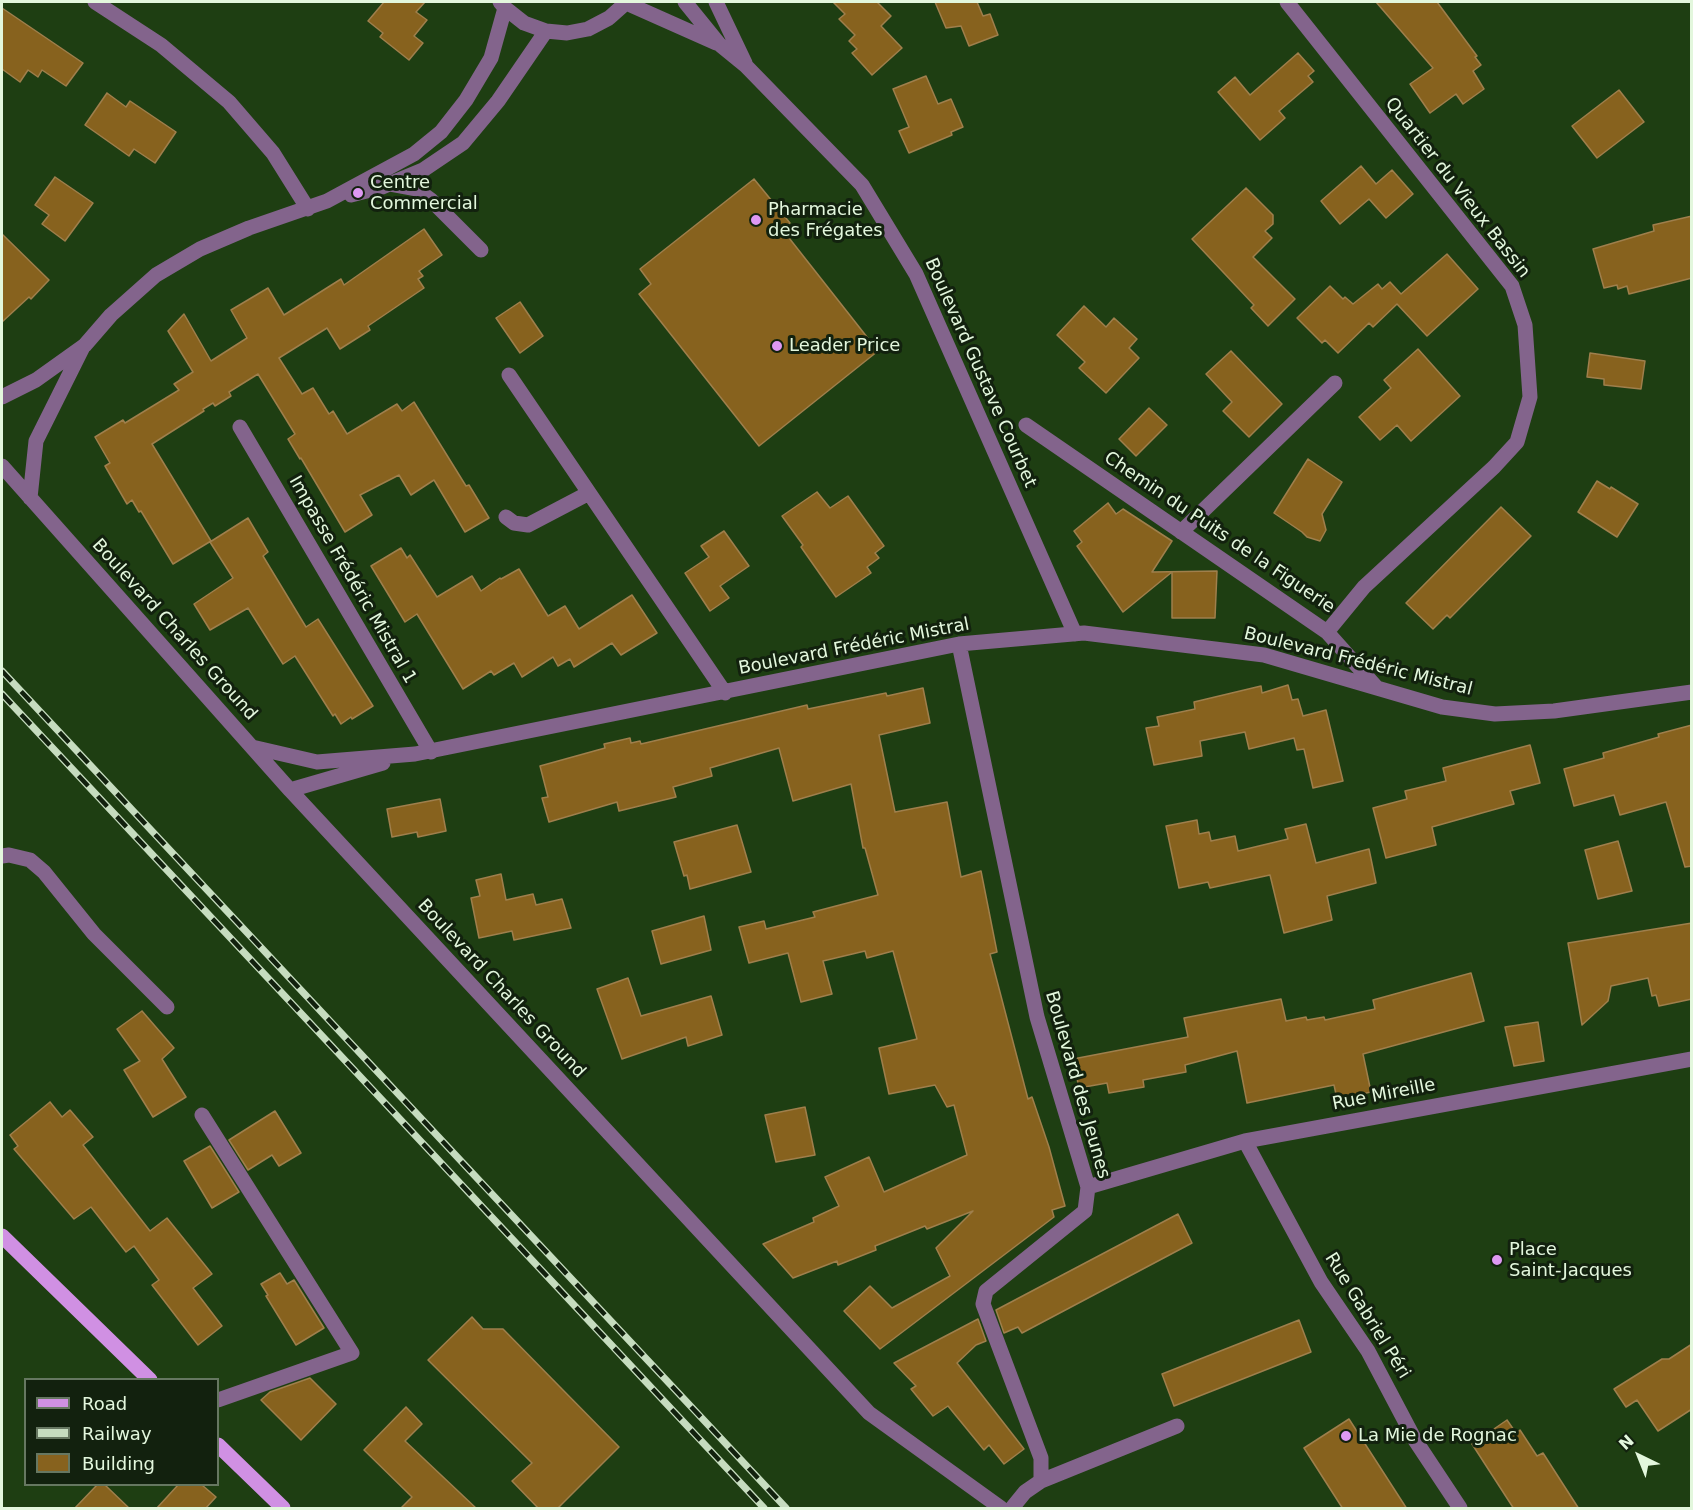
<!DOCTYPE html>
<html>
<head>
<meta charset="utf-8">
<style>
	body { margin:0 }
	#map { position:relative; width:1693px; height:1510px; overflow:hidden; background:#1e3e12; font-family:"DejaVu Sans",sans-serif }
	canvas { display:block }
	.frame { position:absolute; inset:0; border:3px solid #e3f7dd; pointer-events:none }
	.legend { position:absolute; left:24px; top:1378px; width:195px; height:108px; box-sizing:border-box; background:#12210e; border:2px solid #667761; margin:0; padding:8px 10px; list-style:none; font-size:18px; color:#e3f7dd }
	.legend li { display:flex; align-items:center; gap:12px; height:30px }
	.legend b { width:30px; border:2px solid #667761 }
	.north { position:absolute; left:1609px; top:1426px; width:60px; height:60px; -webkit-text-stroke:4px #12210e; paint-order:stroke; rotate:317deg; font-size:16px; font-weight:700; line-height:24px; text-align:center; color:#e3f7dd }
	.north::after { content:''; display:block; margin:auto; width:21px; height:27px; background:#e3f7dd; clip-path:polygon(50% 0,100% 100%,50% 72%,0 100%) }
</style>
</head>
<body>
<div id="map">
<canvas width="1693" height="1510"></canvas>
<div class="frame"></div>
<ul class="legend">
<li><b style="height:8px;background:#d090e3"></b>Road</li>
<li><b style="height:8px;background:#c6dcbf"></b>Railway</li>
<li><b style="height:16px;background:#87621e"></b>Building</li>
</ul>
<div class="north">N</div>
</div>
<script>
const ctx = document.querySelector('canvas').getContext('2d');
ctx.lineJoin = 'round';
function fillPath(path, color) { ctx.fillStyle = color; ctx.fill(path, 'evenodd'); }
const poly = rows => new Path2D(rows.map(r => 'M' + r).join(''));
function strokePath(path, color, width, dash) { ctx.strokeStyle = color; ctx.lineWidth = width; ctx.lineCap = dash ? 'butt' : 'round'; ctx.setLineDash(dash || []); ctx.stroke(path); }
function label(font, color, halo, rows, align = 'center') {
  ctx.font = font + ' "DejaVu Sans",sans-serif'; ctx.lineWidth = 6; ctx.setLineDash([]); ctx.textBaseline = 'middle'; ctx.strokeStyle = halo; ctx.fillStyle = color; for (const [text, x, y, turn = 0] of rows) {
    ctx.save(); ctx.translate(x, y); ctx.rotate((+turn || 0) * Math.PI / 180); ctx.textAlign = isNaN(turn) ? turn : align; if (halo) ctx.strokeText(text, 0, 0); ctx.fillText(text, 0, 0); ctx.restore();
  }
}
const building = poly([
	[384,2,425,2,416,12,427,20,414,36,423,43,409,60,380,37,383,33,368,21,384,2],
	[833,2,877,2,891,16,881,26,902,48,872,75,852,53,857,49,849,41,855,35,839,19,845,14,833,2],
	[935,2,977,2,983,16,990,14,998,35,969,46,961,26,946,28,935,2],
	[1376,2,1437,2,1477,56,1475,57,1481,65,1473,71,1484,89,1463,104,1456,94,1430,113,1410,84,1433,68,1376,2],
	[2,8,83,63,66,86,42,70,38,77,28,70,20,82,2,69,2,8],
	[1298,53,1314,71,1308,76,1313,82,1279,111,1285,118,1260,140,1218,92,1235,77,1250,95,1298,53],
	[926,76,938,104,951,99,963,127,951,132,952,135,909,153,899,131,909,127,893,89,926,76],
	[1619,90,1644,122,1597,158,1572,126,1619,90],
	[107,93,126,107,130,101,176,132,155,163,134,149,129,156,85,125,107,93],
	[1361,166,1376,184,1392,170,1413,194,1386,218,1369,199,1340,224,1321,201,1361,166],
	[55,177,93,203,65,241,42,224,49,215,35,205,55,177],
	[754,179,790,223,782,229,878,351,759,446,639,294,651,284,640,269,754,179],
	[1246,188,1273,215,1273,224,1265,231,1272,238,1253,257,1295,299,1268,326,1251,308,1254,305,1192,239,1246,188],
	[1692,216,1692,278,1629,294,1627,286,1618,289,1617,285,1604,288,1593,249,1654,231,1653,225,1692,216],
	[424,229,442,255,419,271,423,276,418,279,424,288,368,326,370,330,340,349,327,328,279,358,302,394,313,388,329,414,333,411,347,434,397,404,402,411,414,402,466,486,469,485,489,518,465,532,434,480,411,495,399,475,360,495,372,515,345,532,301,458,300,459,288,439,295,434,258,374,229,392,231,396,215,406,213,403,203,409,204,411,152,444,211,541,173,564,141,511,139,512,132,500,127,504,105,466,110,463,95,437,123,420,125,423,179,390,174,384,193,372,168,331,184,314,211,361,247,338,231,310,268,288,284,315,341,279,344,285,424,229],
	[2,234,49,280,31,299,29,297,2,322,2,234],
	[1447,254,1478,289,1427,336,1397,304,1373,327,1369,323,1338,353,1325,340,1322,343,1297,318,1330,286,1343,299,1345,297,1353,304,1378,284,1382,289,1390,282,1401,294,1447,254],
	[520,302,543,336,520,353,496,318,520,302],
	[1084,306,1106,327,1114,318,1137,339,1129,348,1139,358,1106,393,1079,368,1085,362,1057,335,1084,306],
	[1418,349,1460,396,1411,441,1397,425,1380,440,1359,417,1391,388,1384,380,1418,349],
	[1231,351,1282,404,1249,437,1223,411,1232,402,1206,374,1231,351],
	[1590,353,1645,361,1641,389,1604,385,1604,379,1587,377,1590,353],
	[1149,408,1167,425,1136,456,1119,439,1149,408],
	[1308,459,1342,482,1322,514,1326,530,1320,541,1307,537,1302,532,1274,513,1308,459],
	[1597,481,1610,489,1611,487,1638,504,1617,537,1578,512,1597,481],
	[817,492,830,508,848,496,884,546,875,553,879,558,867,567,871,573,836,597,801,547,803,545,782,516,817,492],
	[1108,503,1116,514,1123,509,1172,541,1152,572,1217,571,1215,618,1172,618,1172,572,1123,612,1077,546,1082,542,1074,531,1108,503],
	[1501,507,1531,536,1450,618,1447,615,1433,629,1406,603,1501,507],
	[248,518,268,552,263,556,306,627,318,619,373,706,352,719,351,717,341,724,335,714,333,716,295,656,283,664,248,608,210,630,194,604,233,578,210,542,248,518],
	[724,531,749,566,720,586,729,598,710,611,685,573,709,557,701,546,724,531],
	[401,548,407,558,410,555,437,597,472,576,481,591,500,578,501,579,519,569,548,616,565,606,579,629,632,595,657,633,621,655,612,643,574,667,570,659,558,666,553,657,522,677,514,663,494,675,491,671,463,689,417,614,405,622,371,566,401,548],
	[1288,685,1292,700,1298,699,1303,716,1326,710,1343,781,1313,788,1304,749,1297,750,1294,738,1249,749,1245,732,1200,741,1202,756,1154,765,1146,728,1159,726,1157,717,1195,709,1194,702,1261,686,1262,693,1288,685],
	[923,688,930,723,879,735,895,812,947,802,961,877,981,871,997,952,990,954,1028,1099,1032,1097,1049,1147,1065,1206,1052,1210,1054,1217,880,1349,844,1311,870,1286,892,1308,950,1276,936,1248,973,1211,927,1229,925,1226,875,1246,876,1250,838,1265,837,1261,793,1278,763,1244,814,1222,813,1218,839,1206,825,1177,869,1157,884,1192,967,1155,954,1105,947,1107,935,1085,889,1094,879,1048,917,1039,893,951,867,958,865,951,823,961,832,994,801,1002,788,953,749,963,739,927,764,921,766,929,815,917,813,912,878,895,865,848,863,848,851,784,793,801,779,748,710,768,712,776,673,787,676,797,619,811,617,802,549,822,542,798,548,797,540,766,605,748,604,744,630,738,631,743,640,741,641,744,807,705,808,709,886,693,887,696,923,688],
	[1692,725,1692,866,1685,867,1666,802,1620,815,1614,795,1574,806,1564,769,1604,758,1603,753,1659,737,1658,734,1692,725],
	[1530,745,1540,783,1510,791,1514,804,1432,827,1436,845,1386,858,1373,808,1407,799,1405,791,1446,781,1443,768,1530,745],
	[440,799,446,831,418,837,417,832,392,837,387,809,440,799],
	[1197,820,1199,834,1209,832,1211,841,1235,836,1238,851,1288,839,1285,829,1306,824,1316,863,1369,849,1376,883,1327,896,1332,920,1284,933,1270,875,1210,888,1208,882,1179,888,1166,826,1197,820],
	[737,825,751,872,690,889,687,875,684,876,674,842,737,825],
	[1618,841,1632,891,1598,899,1585,850,1618,841],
	[501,874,506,900,533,894,536,905,562,899,571,928,514,940,512,931,479,938,471,898,480,896,476,880,501,874],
	[704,916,711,950,661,964,652,931,704,916],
	[1692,923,1692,999,1659,1006,1656,995,1652,996,1648,978,1611,986,1608,1001,1582,1025,1568,943,1692,923],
	[1471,973,1484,1021,1363,1054,1371,1092,1337,1099,1334,1085,1247,1103,1237,1051,1185,1065,1186,1072,1143,1080,1144,1087,1109,1093,1107,1083,1079,1088,1073,1059,1188,1037,1184,1018,1281,999,1286,1021,1306,1017,1307,1020,1324,1017,1325,1020,1375,1009,1373,1000,1471,973],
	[628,978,641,1016,711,996,722,1035,688,1046,686,1037,622,1059,597,989,628,978],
	[142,1011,174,1048,162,1059,186,1097,153,1117,124,1070,140,1061,117,1029,142,1011],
	[1538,1022,1544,1061,1514,1066,1505,1027,1538,1022],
	[50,1102,62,1117,70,1110,93,1137,83,1145,150,1231,167,1218,212,1274,193,1288,222,1326,198,1345,152,1285,159,1280,134,1246,126,1252,91,1207,74,1219,14,1149,18,1146,10,1135,50,1102],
	[805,1107,815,1155,776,1162,765,1115,805,1107],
	[275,1111,301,1153,279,1166,272,1155,248,1170,229,1140,275,1111],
	[210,1146,239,1192,212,1208,184,1161,210,1146],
	[1178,1214,1192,1243,1022,1333,1018,1327,1004,1333,996,1310,1178,1214],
	[280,1273,287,1284,294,1280,324,1328,296,1345,266,1296,268,1295,261,1284,280,1273],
	[472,1317,483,1329,503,1329,619,1447,557,1509,539,1509,512,1481,532,1463,428,1360,472,1317],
	[978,1319,986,1341,976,1345,957,1363,1024,1449,1004,1464,989,1445,984,1450,948,1406,933,1416,911,1389,916,1386,894,1363,978,1319],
	[1299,1320,1311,1352,1174,1406,1162,1374,1299,1320],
	[1692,1344,1692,1409,1658,1431,1637,1400,1626,1407,1614,1389,1662,1359,1669,1359,1692,1344],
	[310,1378,336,1404,301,1440,261,1400,270,1392,310,1378],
	[406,1407,422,1424,405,1441,477,1509,400,1509,412,1497,364,1450,406,1407],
	[1349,1419,1407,1509,1343,1509,1304,1448,1349,1419],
	[1507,1420,1516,1433,1520,1430,1537,1456,1543,1453,1579,1509,1514,1509,1472,1444,1507,1420],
	[97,1485,105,1485,130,1509,74,1509,97,1485],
	[178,1485,202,1485,216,1497,205,1509,156,1509,178,1485]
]);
fillPath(building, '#87621e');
strokePath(building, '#9f7f4c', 1.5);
strokePath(poly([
	[95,2,161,45,229,102,273,153,308,209],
	[500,2,505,8,524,23,546,31,567,33,588,29,609,18,627,2],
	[685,2,719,44,746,66,862,185,916,274,1075,634],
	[716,2,745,63],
	[1287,2,1512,286,1525,325,1530,397,1517,442,1494,467,1364,587,1327,632],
	[626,3,716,43],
	[389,184,416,189,431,200,481,250],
	[351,195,382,187,423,170,463,143,498,101,546,31],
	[509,375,725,693],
	[2,397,36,380,85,345,111,315,156,275,200,249,249,228,327,201,414,154,441,132,466,100,491,58,505,8],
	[1026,425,1327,632,1377,688],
	[240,427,431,752],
	[2,466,290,790,869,1413,1001,1508],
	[30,498,36,441,83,347],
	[506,517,514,523,528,525,589,493],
	[1181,532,1335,383],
	[959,644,1037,1017,1088,1187,1085,1211,986,1291,983,1304,1041,1458,1041,1481,1025,1492,1012,1508],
	[252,747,317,762,415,754,959,644,1084,633,1264,655,1442,707,1495,714,1554,711,1692,692],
	[290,790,383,763],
	[2,856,9,855,30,860,44,872,94,934,167,1007],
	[202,1115,352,1353,218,1400],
	[1245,1141,1321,1282,1368,1351,1415,1440,1460,1508],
	[1088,1187,1245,1141,1692,1059],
	[1041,1481,1177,1426]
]), '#83648c', 15);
strokePath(poly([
	[2,1236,150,1380],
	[218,1445,283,1508]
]), '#d090e3', 15);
const rail = poly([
	[2,671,786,1508],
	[2,694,764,1508]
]);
strokePath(rail, '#c6dcbf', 7);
strokePath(rail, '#12210e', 4.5, [14]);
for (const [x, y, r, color] of [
	[358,193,6,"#de98f2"],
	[756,220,6,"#de98f2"],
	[777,346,6,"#de98f2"],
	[1497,1260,6,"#de98f2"],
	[1346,1436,6,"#de98f2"]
]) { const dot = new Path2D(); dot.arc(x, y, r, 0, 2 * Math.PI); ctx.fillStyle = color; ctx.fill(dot); strokePath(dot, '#12210e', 2); }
label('18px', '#e3f7dd', '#12210e', [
	["Centre",370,183],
	["Commercial",370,204],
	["Pharmacie",768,210],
	["des Frégates",768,231],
	["Leader Price",789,346],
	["Place",1509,1250],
	["Saint-Jacques",1509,1271],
	["La Mie de Rognac",1358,1436]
], 'left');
label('18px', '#e3f7dd', '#12210e', [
	["Quartier du Vieux Bassin",1457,188,52],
	["Boulevard Gustave Courbet",980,373,66],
	["Chemin du Puits de la Figuerie",1219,533,34],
	["Impasse Frédéric Mistral 1",352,580,60],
	["Boulevard Charles Ground",174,630,48],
	["Boulevard Frédéric Mistral",854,647,-11],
	["Boulevard Frédéric Mistral",1358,662,14],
	["Boulevard Charles Ground",501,989,47],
	["Boulevard des Jeunes",1077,1085,74],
	["Rue Mireille",1384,1095,-11],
	["Rue Gabriel Péri",1367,1316,58]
]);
</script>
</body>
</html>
